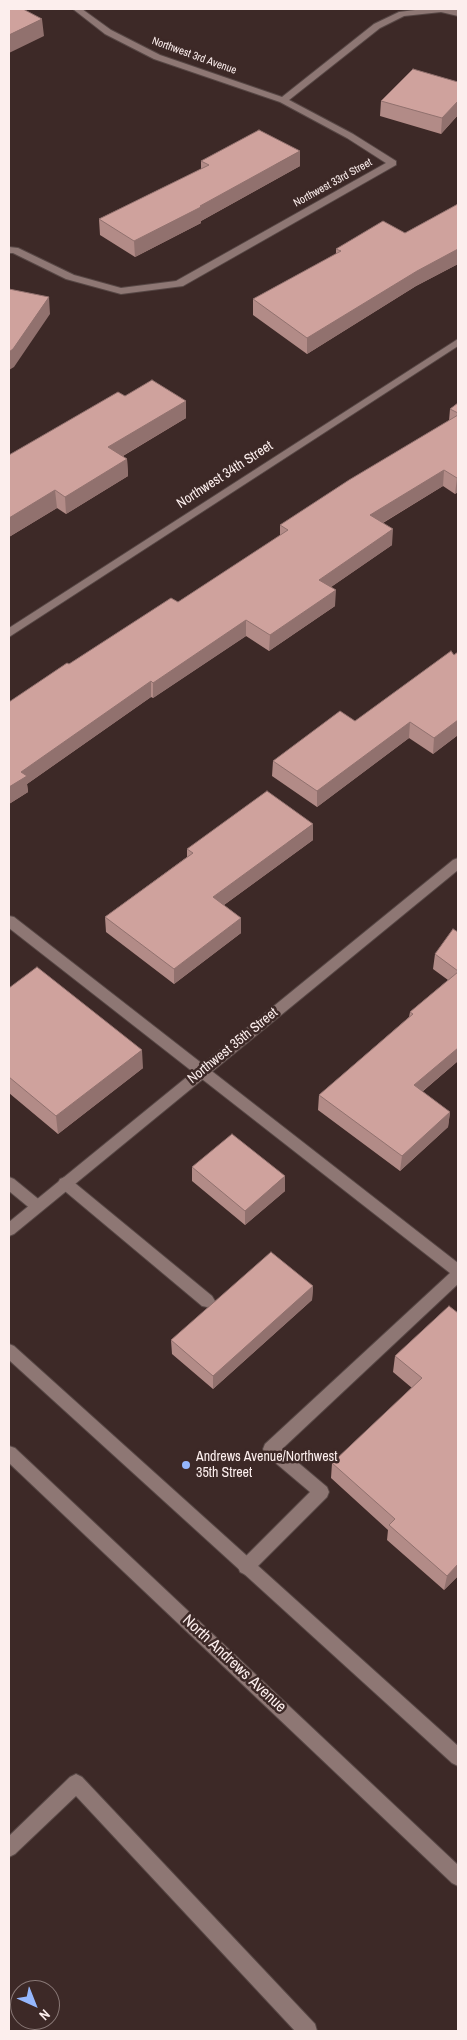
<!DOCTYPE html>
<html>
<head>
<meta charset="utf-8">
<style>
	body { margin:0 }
	#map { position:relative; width:467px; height:2040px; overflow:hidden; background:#3d2927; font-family:"Archivo Narrow",sans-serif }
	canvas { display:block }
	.frame { position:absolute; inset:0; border:10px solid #fceeed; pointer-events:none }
	.north { position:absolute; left:10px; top:1980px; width:50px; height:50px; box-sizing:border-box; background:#3d2927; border:1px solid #897876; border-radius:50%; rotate:136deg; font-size:14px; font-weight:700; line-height:20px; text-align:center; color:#fceeed }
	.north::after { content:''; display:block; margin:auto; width:18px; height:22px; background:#95b7fd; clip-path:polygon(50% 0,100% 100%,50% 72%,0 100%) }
</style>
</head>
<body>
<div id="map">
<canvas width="467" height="2040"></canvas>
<div class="frame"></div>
<div class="north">N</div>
</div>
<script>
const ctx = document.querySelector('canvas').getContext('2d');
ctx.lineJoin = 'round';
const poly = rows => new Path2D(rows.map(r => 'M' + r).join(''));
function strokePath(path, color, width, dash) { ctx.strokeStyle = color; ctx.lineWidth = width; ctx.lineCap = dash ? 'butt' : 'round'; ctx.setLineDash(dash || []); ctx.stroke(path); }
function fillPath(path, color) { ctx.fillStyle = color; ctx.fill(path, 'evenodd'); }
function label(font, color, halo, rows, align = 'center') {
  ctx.font = font + ' "Archivo Narrow",sans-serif'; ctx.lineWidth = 5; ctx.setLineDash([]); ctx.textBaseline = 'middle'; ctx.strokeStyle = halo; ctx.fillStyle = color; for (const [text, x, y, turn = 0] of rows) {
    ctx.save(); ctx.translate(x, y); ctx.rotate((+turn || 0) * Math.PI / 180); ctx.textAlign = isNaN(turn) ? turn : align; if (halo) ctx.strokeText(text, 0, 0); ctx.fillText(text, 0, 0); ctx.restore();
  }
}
const service = poly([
	[9,916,14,917,458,1263,458,1284,282,1449,327,1487,329,1492,327,1497,252,1572,246,1575,240,1572,238,1567,240,1562,310,1492,265,1454,263,1449,265,1444,450,1273,9,928,9,916],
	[9,1177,14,1179,42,1202,44,1206,42,1210,37,1212,32,1210,9,1191,9,1177],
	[65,1177,70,1179,212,1296,215,1301,212,1306,207,1307,202,1306,60,1187,58,1183,60,1179,65,1177],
	[76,1774,82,1777,315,2024,317,2031,295,2031,76,1796,15,1854,9,1857,9,1836,70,1777,76,1774]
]);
const minor = poly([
	[73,9,82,9,111,30,160,55,282,97,374,24,399,12,423,9,451,9,458,10,458,16,441,12,404,16,380,28,289,100,353,134,396,161,396,165,183,286,121,294,66,279,13,253,9,253,9,247,18,248,74,275,121,288,176,281,386,163,347,138,280,102,154,59,105,34,73,9],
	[458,339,458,346,9,637,9,628,458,339],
	[458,858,458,870,14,1234,9,1236,9,1222,453,860,458,858]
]);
const secondary = poly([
	[9,1344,14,1346,458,1746,458,1766,452,1763,9,1360,9,1344],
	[9,1446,15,1448,458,1865,458,1886,452,1883,9,1463,9,1446]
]);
strokePath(service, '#574745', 2);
strokePath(minor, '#574745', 2);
strokePath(secondary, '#574745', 2);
fillPath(service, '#8e7774');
fillPath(minor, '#8e7774');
fillPath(secondary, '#8e7774');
fillPath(poly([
	[458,82,458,115,441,134,380,116,381,101],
	[201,161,300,166,201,221,201,223,135,257,100,235,99,219,201,169],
	[458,204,458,264,416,286,307,354,253,315,253,299,336,254,336,249,405,233],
	[125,396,186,401,186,418,123,456,127,459,128,476,66,514,57,508,9,537,9,456],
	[458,403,458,492,455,494,443,486,383,523,392,545,331,587,335,606,269,651,246,636,153,698,151,697,27,784,28,792,9,804,9,702,69,664,178,602,280,536,280,525,449,421,450,409],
	[458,652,458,735,433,754,409,738,317,807,272,776,273,761,355,721],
	[313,840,224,905,241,918,241,933,174,984,106,932,105,917,187,857,187,849],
	[458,932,458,1061,422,1092,450,1112,448,1127,400,1171,318,1110,319,1095,409,1017,410,1012,448,980,433,969,435,954],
	[9,988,143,1068,58,1134,9,1093],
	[192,1167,285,1191,245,1225,192,1181],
	[313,1286,312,1300,213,1389,172,1354,171,1340],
	[449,1306,458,1576,444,1590,387,1540,388,1530,331,1478,332,1463,412,1388,393,1372,395,1356]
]), '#b28b87');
fillPath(poly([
	[42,19,44,36,9,53,9,35],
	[458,101,458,115,441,134,442,118],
	[300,151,300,166,201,221,201,223,135,257,134,241,200,206],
	[458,249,458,264,416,286,307,354,307,338,417,271],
	[49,297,50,314,14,367,9,370,9,352],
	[186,401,186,418,109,464,108,447],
	[127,459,128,476,66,514,65,497],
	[444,470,443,486,369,531,370,515],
	[458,477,458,492,455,494,457,478],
	[55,490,57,508,9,537,9,518],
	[393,529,392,545,318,596,319,580],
	[336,590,335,606,269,651,270,635],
	[246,620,246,636,153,698,153,683],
	[151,681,151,697,27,784,28,792,9,804,9,787,21,772],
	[458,720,458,735,433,754,434,738],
	[410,722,409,738,317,807,317,791],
	[313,824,313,840,213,913,213,897],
	[241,918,241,933,174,984,174,969],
	[458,1048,458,1061,412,1100,414,1085],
	[142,1050,143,1068,58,1134,56,1116],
	[450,1112,448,1127,400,1171,402,1156],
	[285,1176,285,1191,245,1225,245,1211],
	[313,1286,312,1300,213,1389,213,1376],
	[458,1564,458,1576,444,1590,447,1576]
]), '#91716e');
const building = poly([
	[9,9,23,9,42,19,9,35,9,9],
	[413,69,458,82,458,101,442,118,381,101,413,69],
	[259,130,300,151,200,206,201,207,134,241,99,219,209,165,201,161,259,130],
	[458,204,458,249,417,271,307,338,253,299,341,251,336,249,383,221,405,233,458,204],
	[9,289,49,297,13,349,9,352,9,289],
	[152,380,186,401,108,447,127,459,65,497,55,490,9,518,9,455,118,392,125,396,152,380],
	[458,403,458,413,450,409,458,403],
	[458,415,458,477,457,478,444,470,370,515,393,529,319,580,336,590,270,635,246,620,153,683,151,681,21,772,27,776,9,787,9,702,67,663,69,664,171,598,178,602,288,530,280,525,349,480,458,415],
	[451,651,454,655,458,652,458,720,434,738,410,722,317,791,273,761,340,711,355,721,451,651],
	[267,791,313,824,213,897,241,918,174,969,105,917,193,853,187,849,267,791],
	[453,929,458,932,458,971,435,954,453,929],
	[37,967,142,1050,56,1116,9,1077,9,988,37,967],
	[458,972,458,1048,414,1085,450,1112,402,1156,319,1095,413,1014,410,1012,458,972],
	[232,1134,285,1176,245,1211,192,1167,232,1134],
	[271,1252,313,1286,213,1376,171,1340,271,1252],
	[449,1306,458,1313,458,1564,447,1576,389,1525,395,1519,332,1463,422,1378,395,1356,449,1306]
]);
fillPath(building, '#cfa29d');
strokePath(building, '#91716e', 1);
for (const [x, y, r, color] of [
	[186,1465,5,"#95b7fd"]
]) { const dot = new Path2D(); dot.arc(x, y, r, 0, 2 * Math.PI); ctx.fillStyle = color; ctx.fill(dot); strokePath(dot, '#3d2927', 2); }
label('11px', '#fceeed', '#3d2927', [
	["Northwest 3rd Avenue",194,56,20],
	["Northwest 33rd Street",333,183,-29]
]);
label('14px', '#fceeed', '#3d2927', [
	["Northwest 34th Street",225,475,-33],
	["Northwest 35th Street",233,1046,-39]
]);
label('14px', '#fceeed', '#3d2927', [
	["Andrews Avenue/Northwest",196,1457],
	["35th Street",196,1473]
], 'left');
label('16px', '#fceeed', '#3d2927', [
	["North Andrews Avenue",234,1664,43]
]);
</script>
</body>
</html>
